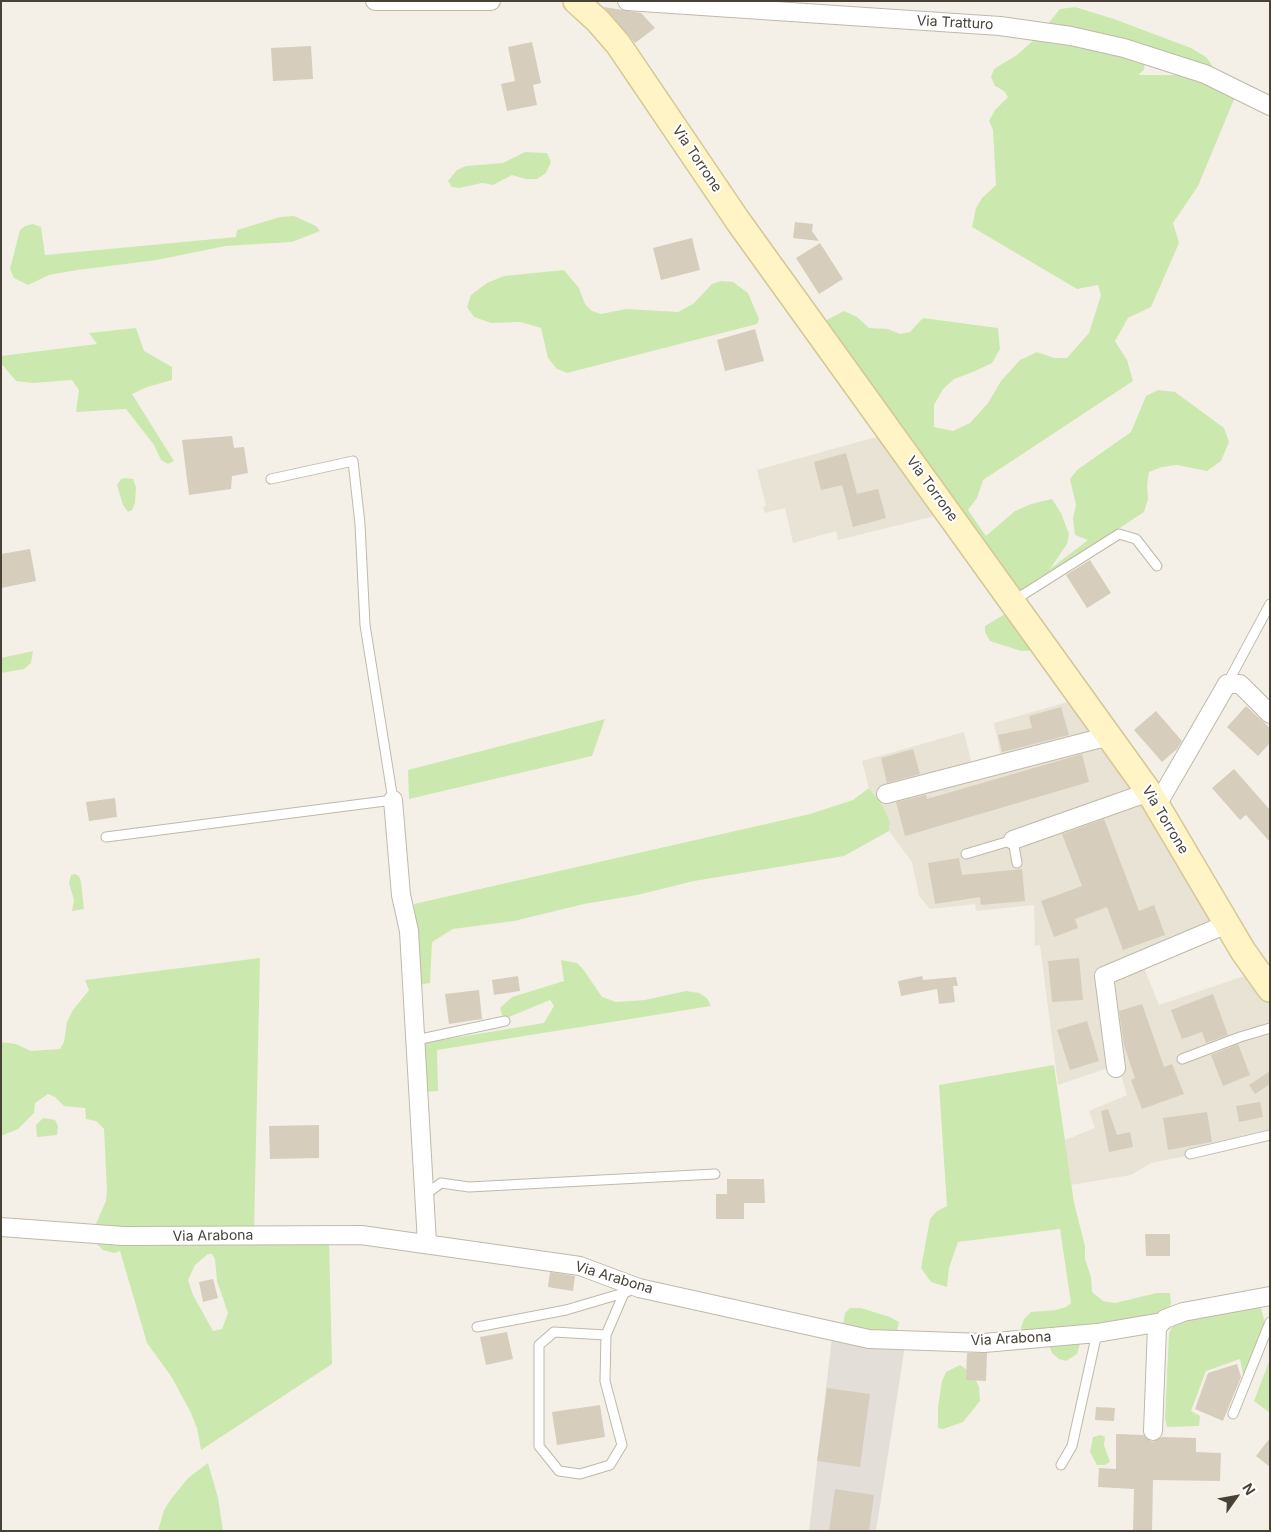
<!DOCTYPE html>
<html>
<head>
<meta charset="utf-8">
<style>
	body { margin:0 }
	#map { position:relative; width:1271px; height:1532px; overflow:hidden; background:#f4f0e7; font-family:Inter,sans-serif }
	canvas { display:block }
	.frame { position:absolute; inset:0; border:2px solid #474136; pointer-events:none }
	.north { position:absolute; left:1211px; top:1472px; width:50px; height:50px; -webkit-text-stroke:4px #fff; paint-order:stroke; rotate:58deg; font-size:14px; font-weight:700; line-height:20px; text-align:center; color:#474136 }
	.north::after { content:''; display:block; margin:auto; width:18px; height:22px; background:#474136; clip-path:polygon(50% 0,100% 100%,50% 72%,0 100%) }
</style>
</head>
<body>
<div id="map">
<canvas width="1271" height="1532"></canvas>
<div class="frame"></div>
<div class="north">N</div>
</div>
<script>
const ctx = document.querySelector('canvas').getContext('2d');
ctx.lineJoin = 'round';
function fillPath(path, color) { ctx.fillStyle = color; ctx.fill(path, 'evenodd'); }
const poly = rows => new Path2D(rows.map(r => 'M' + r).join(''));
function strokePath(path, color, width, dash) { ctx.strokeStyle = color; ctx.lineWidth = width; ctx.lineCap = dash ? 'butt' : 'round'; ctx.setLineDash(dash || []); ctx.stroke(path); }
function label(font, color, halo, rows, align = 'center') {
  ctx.font = font + ' Inter,sans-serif'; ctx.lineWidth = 4.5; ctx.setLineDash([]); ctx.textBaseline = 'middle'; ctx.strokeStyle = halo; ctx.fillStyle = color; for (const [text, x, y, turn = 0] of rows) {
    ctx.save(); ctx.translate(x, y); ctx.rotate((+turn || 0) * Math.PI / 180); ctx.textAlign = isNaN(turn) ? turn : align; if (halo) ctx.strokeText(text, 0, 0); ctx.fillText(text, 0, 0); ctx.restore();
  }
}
fillPath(poly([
	[887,434,943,514,838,540,836,531,793,543,785,508,765,513,763,507,766,506,757,470],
	[1078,699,1224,930,1143,965,1159,1005,1250,974,1270,1002,1270,1139,1151,1163,1131,1175,1071,1185,1065,1140,1095,1128,1089,1111,1127,1095,1120,1071,1111,1067,1058,1085,1040,945,1035,946,1034,905,976,911,975,904,930,909,919,896,912,862,889,831,890,822,884,808,869,788,862,761,964,732,972,764,1001,757,994,723]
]), '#e8e3d5');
fillPath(poly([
	[832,1337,905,1346,876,1531,809,1531]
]), '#e3dfd8');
fillPath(poly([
	[1075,7,1114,19,1191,48,1206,57,1235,97,1198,186,1173,223,1179,243,1151,307,1128,318,1115,341,1127,360,1133,381,983,480,977,498,968,510,986,536,1015,511,1031,504,1052,499,1061,513,1069,534,1067,544,1050,569,1088,540,1075,535,1073,518,1076,505,1070,479,1077,470,1131,432,1146,396,1158,390,1175,392,1224,428,1229,442,1221,461,1207,471,1177,465,1162,467,1149,472,1147,485,1148,499,1144,512,1019,594,823,322,844,311,857,317,869,328,888,329,900,334,910,332,923,318,998,328,1000,349,992,363,973,372,954,379,943,389,934,405,934,427,953,431,970,423,988,403,1001,381,1020,360,1037,352,1054,358,1067,358,1089,333,1101,295,1098,285,1077,289,972,227,976,208,982,198,996,185,993,130,989,121,995,110,1008,97,1004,91,995,86,991,77,994,69,1017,55,1037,37,1060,9],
	[1147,49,1184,62,1179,75,1138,75,1144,70],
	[525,152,547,153,551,162,546,173,537,179,526,179,512,175,493,185,482,183,459,188,452,187,448,181,457,170,466,166,503,163],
	[294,216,316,226,320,231,292,242,225,246,157,260,77,270,49,275,28,285,14,278,10,269,20,230,25,226,33,224,41,227,45,255,236,237,237,230,280,217],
	[564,270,579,288,585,304,592,311,601,314,626,309,678,312,693,304,712,284,721,281,733,282,748,293,759,319,757,324,567,373,557,369,548,358,541,328,521,322,491,323,474,317,467,307,471,295,487,283,504,276],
	[136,328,144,351,172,367,172,380,147,387,132,394,174,461,168,464,161,460,154,445,126,409,76,412,79,390,72,380,33,383,16,381,1,363,1,356,97,344,89,333],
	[125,478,133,479,136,487,135,503,132,510,128,512,123,505,117,485,121,479],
	[997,599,1044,650,1021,651,990,641,985,632,985,626,1005,614],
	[33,651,31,663,24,669,1,673,1,658],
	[605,719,592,756,409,799,408,770],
	[869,788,884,808,890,822,889,831,844,856,694,881,637,895,584,904,514,921,453,929,432,942,430,983,419,985,414,904,810,814,853,800],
	[75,874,79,876,81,882,84,909,72,911,74,900,69,883,71,875],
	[260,958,254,1233,329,1238,332,1364,201,1450,197,1428,190,1411,171,1376,147,1343,120,1251,114,1253,103,1250,90,1237,106,1201,107,1190,104,1129,96,1121,86,1119,85,1108,64,1106,55,1097,48,1094,35,1103,34,1113,18,1129,1,1136,1,1042,16,1044,31,1051,60,1049,64,1042,67,1022,73,1010,89,990,85,980],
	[208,1254,212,1254,215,1259,217,1281,228,1313,222,1329,213,1331,193,1295,188,1280,195,1265],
	[561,960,577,963,583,969,602,997,616,1002,645,1000,686,991,699,993,707,998,711,1006,437,1050,438,1091,423,1092,421,1053,424,1043,544,1023,554,1006,550,1000,509,1017,502,1015,500,1008,512,997,564,981],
	[1054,1065,1074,1203,1085,1246,1085,1259,1091,1277,1092,1292,1103,1301,1115,1303,1157,1293,1170,1293,1171,1302,1170,1312,1082,1337,1077,1354,1066,1361,1059,1359,1052,1353,1047,1341,1022,1332,1021,1327,1024,1319,1031,1312,1056,1310,1066,1307,1071,1303,1060,1229,958,1242,949,1268,947,1287,931,1282,921,1268,930,1219,937,1211,947,1206,939,1085],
	[43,1118,55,1120,58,1126,57,1135,37,1137,36,1125],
	[1260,1304,1266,1328,1244,1379,1240,1359,1206,1371,1191,1411,1200,1416,1199,1426,1167,1427,1165,1419,1169,1333,1173,1324],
	[850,1308,861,1308,890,1317,899,1322,896,1335,843,1326,845,1313],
	[1270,1359,1270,1413,1254,1401],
	[960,1365,973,1374,979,1387,980,1401,963,1422,943,1429,938,1428,938,1407,942,1381,946,1372],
	[1101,1435,1105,1437,1104,1445,1110,1462,1105,1465,1097,1465,1090,1452,1093,1437],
	[208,1463,218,1498,223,1531,158,1531,164,1510,171,1499,188,1478]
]), '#cbe9ae');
fillPath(poly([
	[604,7,641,13,655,28,635,43],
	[532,42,541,83,533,85,537,105,507,111,501,84,515,81,508,47],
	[311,46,313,79,273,81,271,48],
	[795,222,813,224,812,231,819,241,793,238],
	[692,238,700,270,661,280,653,248],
	[820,243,843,279,819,294,796,258],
	[755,329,764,361,725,371,717,340],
	[232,436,234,448,244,447,248,473,232,476,231,489,189,495,182,440],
	[846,453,857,494,878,489,886,518,853,527,842,485,821,490,814,462],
	[30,549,36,581,1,588,1,554],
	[1090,560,1111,593,1087,608,1066,575],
	[1246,706,1270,728,1270,743,1258,756,1227,727],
	[1061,707,1069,735,1002,752,998,735,1032,728,1029,716],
	[1156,711,1182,741,1177,749,1162,762,1134,730],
	[913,749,920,774,887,783,881,758],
	[1082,754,1089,782,905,836,896,802,926,795,927,799],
	[1234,769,1270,810,1270,842,1246,815,1240,820,1212,788],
	[115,798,117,817,89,821,86,802],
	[1104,819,1139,911,1154,905,1165,935,1123,950,1107,907,1075,919,1078,928,1054,937,1041,901,1082,886,1062,834],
	[959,858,962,875,1022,869,1025,901,981,905,980,897,935,904,928,863],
	[1079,958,1083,1000,1052,1002,1048,961],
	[518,976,520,991,494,995,492,980],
	[922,976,923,980,956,977,958,986,953,986,955,1002,939,1004,937,989,901,996,898,981],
	[479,990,482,1019,449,1024,445,994],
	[1213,994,1228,1035,1206,1043,1202,1032,1182,1039,1171,1010],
	[1142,1004,1164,1067,1172,1064,1184,1094,1142,1109,1131,1080,1135,1078,1124,1045,1119,1011],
	[1087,1021,1099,1061,1070,1070,1057,1030],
	[1238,1044,1250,1075,1223,1086,1211,1055],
	[1270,1071,1270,1084,1255,1094,1249,1085],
	[1260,1102,1263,1117,1239,1122,1236,1106],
	[1108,1109,1117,1135,1130,1132,1133,1147,1109,1152,1101,1111],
	[1207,1112,1212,1142,1168,1150,1163,1118],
	[319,1125,319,1158,270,1159,269,1126],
	[727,1179,764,1179,765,1203,744,1203,744,1219,716,1219,716,1194,727,1194],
	[1145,1234,1170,1234,1170,1256,1146,1256],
	[550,1272,575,1276,573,1291,548,1287],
	[213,1279,218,1298,203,1302,199,1282],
	[507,1332,513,1359,486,1365,480,1337],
	[967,1353,987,1353,986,1381,966,1380],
	[1237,1364,1241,1377,1223,1421,1195,1409,1208,1373],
	[827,1388,870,1394,860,1467,817,1461],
	[600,1405,605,1437,557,1445,552,1412],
	[1096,1407,1115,1408,1114,1421,1095,1420],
	[1116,1434,1143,1435,1152,1442,1162,1437,1196,1438,1196,1452,1221,1453,1220,1481,1153,1480,1152,1531,1133,1531,1134,1489,1098,1487,1099,1468,1116,1469],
	[1270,1438,1270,1467,1256,1456],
	[835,1489,874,1495,869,1531,829,1531]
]), '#d6cdbc');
const lane = poly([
	[1013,601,1119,534,1136,539,1157,566],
	[1227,684,1270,604],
	[106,837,393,800,365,625,360,524,353,461,271,479],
	[966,854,1013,840,1017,863],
	[416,1040,505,1021],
	[1182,1059,1240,1037,1270,1028],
	[1190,1154,1270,1135],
	[425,1195,441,1183,469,1187,715,1174],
	[477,1327,566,1310,627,1292],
	[606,1335,554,1332,539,1345,539,1446,559,1471,580,1474,610,1465,622,1445,605,1381,606,1335,624,1293],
	[1233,1414,1270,1322],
	[1061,1465,1072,1446,1097,1333]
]);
const street = poly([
	[375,1,491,1],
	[627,1,1000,26,1071,36,1124,48,1205,74,1270,106],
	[886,794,1109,736],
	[393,800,401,895,409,931,427,1243],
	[1157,805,1227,684,1240,684,1270,714],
	[1013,840,1149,792],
	[1116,1068,1104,976,1227,924],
	[1,1227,123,1236,361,1235,580,1266,639,1288,869,1339,984,1343,1097,1333,1162,1322],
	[1153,1431,1157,1327,1165,1319,1183,1312,1270,1296]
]);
const secondary = poly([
	[576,1,598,21,618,44,738,221,1149,792,1243,951,1270,989]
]);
strokePath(lane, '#bfb9a9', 11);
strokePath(street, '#bfb9a9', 20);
strokePath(secondary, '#d5c796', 28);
strokePath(lane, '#fff', 9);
strokePath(street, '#fff', 18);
strokePath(secondary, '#fff4c5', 25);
label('14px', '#474136', '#fff', [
	["Via Tratturo",955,23,3],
	["Via Torrone",697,159,56],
	["Via Torrone",932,489,54],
	["Via Torrone",1165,820,59],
	["Via Arabona",213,1236,-1],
	["Via Arabona",614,1278,17],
	["Via Arabona",1011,1339,-3]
]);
</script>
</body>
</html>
